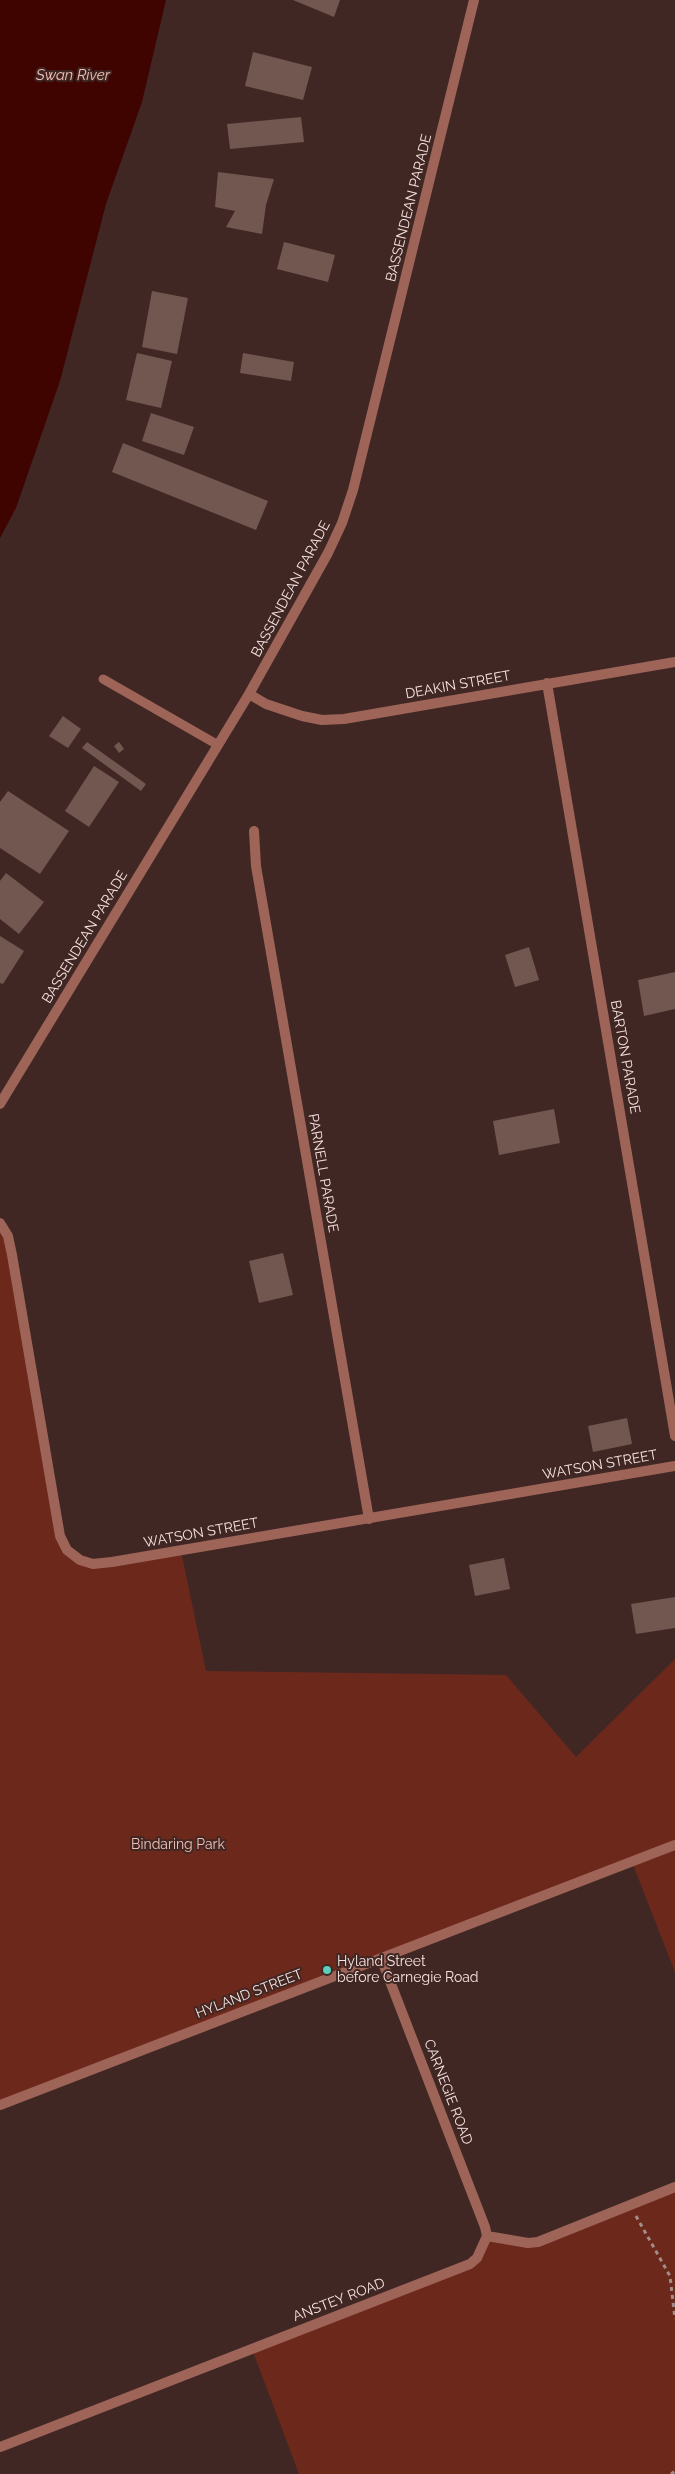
<!DOCTYPE html>
<html>
<head>
<meta charset="utf-8">
<style>
	body { margin:0 }
	canvas { display:block; background:#402723 }
</style>
</head>
<body>
<canvas width="675" height="2474"></canvas>
<script>
const ctx = document.querySelector('canvas').getContext('2d');
ctx.lineJoin = 'round';
function fillPath(path, color) { ctx.fillStyle = color; ctx.fill(path, 'evenodd'); }
const poly = rows => new Path2D(rows.map(r => 'M' + r).join(''));
function strokePath(path, color, width, dash) { ctx.strokeStyle = color; ctx.lineWidth = width; ctx.lineCap = dash ? 'butt' : 'round'; ctx.setLineDash(dash || []); ctx.stroke(path); }
function label(font, color, halo, rows, align = 'center') {
  ctx.font = font + ' Raleway,sans-serif'; ctx.lineWidth = 4; ctx.setLineDash([]); ctx.textBaseline = 'middle'; ctx.strokeStyle = halo; ctx.fillStyle = color; for (const [text, x, y, turn = 0] of rows) {
    ctx.save(); ctx.translate(x, y); ctx.rotate((+turn || 0) * Math.PI / 180); ctx.textAlign = isNaN(turn) ? turn : align; if (halo) ctx.strokeText(text, 0, 0); ctx.fillText(text, 0, 0); ctx.restore();
  }
}
fillPath(poly([
	[0,1223,3,1225,60,1536,80,1560,181,1551,206,1671,506,1675,576,1757,675,1659,675,1972,632,1862,0,2105],
	[675,2187,675,2474,299,2474,252,2349,470,2264,487,2236,528,2243]
]), '#6d281c');
fillPath(poly([
	[0,0,166,0,142,102,106,204,60,381,16,508,0,538]
]), '#3f0300');
fillPath(poly([
	[293,0,340,0,334,17],
	[253,52,312,67,303,100,245,86],
	[301,117,304,142,230,149,227,124],
	[218,172,274,179,266,205,262,234,226,227,235,211,215,207],
	[284,242,335,255,328,282,277,269],
	[152,291,188,298,177,354,142,347],
	[137,353,172,361,161,408,126,400],
	[243,353,294,362,291,381,240,373],
	[151,413,194,427,184,455,142,441],
	[123,443,268,501,256,530,112,472],
	[63,716,81,729,68,748,49,736],
	[87,742,146,784,141,791,82,748],
	[119,742,124,749,119,753,114,746],
	[94,766,119,782,89,827,65,811],
	[8,791,69,831,40,874,0,848,0,802],
	[6,873,44,902,19,934,0,919,0,881],
	[0,936,24,951,3,984,0,983],
	[529,947,539,980,515,987,505,955],
	[675,972,675,1009,644,1016,638,980],
	[554,1109,560,1143,499,1155,493,1121],
	[283,1253,293,1295,259,1303,249,1261],
	[627,1418,632,1444,593,1452,588,1426],
	[504,1558,510,1589,475,1596,469,1565],
	[675,1597,675,1628,636,1634,631,1604]
]), '#725650');
strokePath(poly([
	[636,2216,670,2276,675,2319],
	[671,2474,675,2471]
]), '#a28d89', 3, [4, 4]);
strokePath(poly([
	[103,679,218,745]
]), '#9e6458', 9);
strokePath(poly([
	[547,683,675,1436],
	[249,694,266,704,302,716,322,720,344,719,675,662],
	[254,831,256,866,369,1519],
	[0,1104,249,694,328,553,342,523,353,490,474,0],
	[0,1223,8,1236,12,1255,60,1536,67,1550,80,1560,93,1564,112,1562,675,1466],
	[0,2105,675,1845],
	[487,2236,528,2243,538,2242,675,2187],
	[0,2447,470,2264,477,2258,487,2236,485,2227,381,1958]
]), '#9e6458', 10);
for (const [x, y, r, color] of [
	[327,1970,5,"#5bcebc"]
]) { const dot = new Path2D(); dot.arc(x, y, r, 0, 2 * Math.PI); ctx.fillStyle = color; ctx.fill(dot); strokePath(dot, '#402723', 2); }
label('14px', '#f5e3e0', '#402723', [
	["BASSENDEAN PARADE",409,208,-76],
	["BASSENDEAN PARADE",291,589,-62],
	["DEAKIN STREET",458,685,-10],
	["BASSENDEAN PARADE",85,937,-59],
	["BARTON PARADE",625,1057,80],
	["PARNELL PARADE",323,1173,80],
	["WATSON STREET",600,1465,-10],
	["WATSON STREET",201,1533,-10],
	["HYLAND STREET",249,1994,-21],
	["CARNEGIE ROAD",448,2092,69],
	["ANSTEY ROAD",339,2300,-21]
]);
label('14px', '#f1c1b7', '#402723', [
	["Bindaring Park",178,1845]
]);
label('14px', '#f5e3e0', '#402723', [
	["Hyland Street",337,1962],
	["before Carnegie Road",337,1978]
], 'left');
label('italic 15px', '#f1c0b6', '#402723', [
	["Swan River",73,75]
]);
</script>
</body>
</html>
